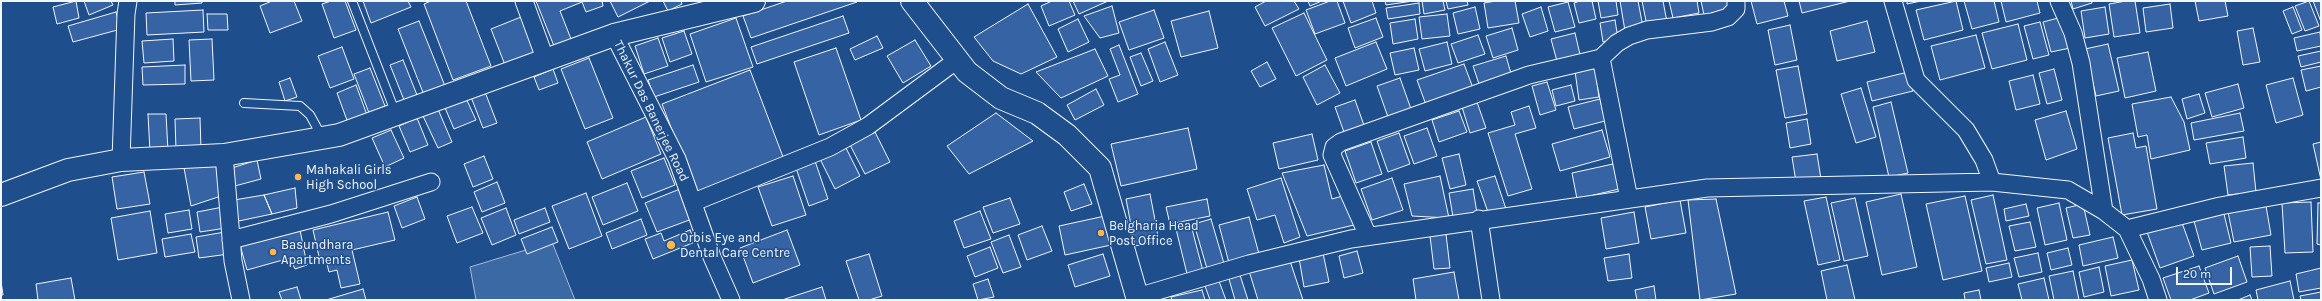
<!DOCTYPE html>
<html>
<head>
<meta charset="utf-8">
<style>
	body { margin:0 }
	#map { position:relative; width:2322px; height:301px; overflow:hidden; background:#1f4e8c; font-family:Karla,sans-serif }
	canvas { display:block }
	.frame { position:absolute; inset:0; border:2px solid #f2f6ff; pointer-events:none }
	.scale { position:absolute; left:2176px; top:267px; width:56px; height:18px; box-sizing:border-box; border:2px solid #f2f6ff; border-top:0; padding-left:5px; font-size:12px; line-height:14px; white-space:nowrap; color:#f2f6ff; -webkit-text-stroke:3px #1f4e8c; paint-order:stroke }
</style>
</head>
<body>
<div id="map">
<canvas width="2322" height="301"></canvas>
<div class="frame"></div>
<div class="scale">20 m</div>
</div>
<script>
const ctx = document.querySelector('canvas').getContext('2d');
ctx.lineJoin = 'round';
function fillPath(path, color) { ctx.fillStyle = color; ctx.fill(path, 'evenodd'); }
const poly = rows => new Path2D(rows.map(r => 'M' + r).join(''));
function strokePath(path, color, width, dash) { ctx.strokeStyle = color; ctx.lineWidth = width; ctx.lineCap = dash ? 'butt' : 'round'; ctx.setLineDash(dash || []); ctx.stroke(path); }
function label(font, color, halo, rows, align = 'center') {
  ctx.font = font + ' Karla,sans-serif'; ctx.lineWidth = 3; ctx.setLineDash([]); ctx.textBaseline = 'middle'; ctx.strokeStyle = halo; ctx.fillStyle = color; for (const [text, x, y, turn = 0] of rows) {
    ctx.save(); ctx.translate(x, y); ctx.rotate((+turn || 0) * Math.PI / 180); ctx.textAlign = isNaN(turn) ? turn : align; if (halo) ctx.strokeText(text, 0, 0); ctx.fillText(text, 0, 0); ctx.restore();
  }
}
const water = poly([
	[552,242,575,300,476,300,470,267,552,242]
]);
fillPath(water, '#3b69a3');
strokePath(water, '#a8bbd7', 1);
const building = poly([
	[76,1,79,18,57,24,53,7,76,1],
	[84,1,111,1,113,5,89,15,84,1],
	[175,1,202,1,202,3,175,5,175,1],
	[272,1,294,1,302,21,270,33,260,6,272,1],
	[331,1,345,1,356,30,334,38,322,4,331,1],
	[363,1,408,1,411,7,371,23,363,1],
	[431,1,466,1,491,66,453,80,424,4,431,1],
	[536,1,602,1,603,6,586,12,582,2,560,11,573,44,556,51,536,1],
	[610,1,650,1,618,17,610,1],
	[663,1,681,1,682,4,668,11,663,1],
	[787,1,857,1,857,2,751,38,743,16,787,1],
	[1052,1,1069,1,1075,15,1049,26,1041,6,1052,1],
	[1073,1,1108,1,1079,14,1073,1],
	[1266,1,1294,1,1299,9,1265,26,1255,7,1266,1],
	[1308,1,1322,1,1310,6,1308,1],
	[1330,1,1337,1,1345,23,1315,34,1306,10,1330,1],
	[1343,1,1372,1,1376,13,1351,23,1343,1],
	[1385,1,1413,1,1386,5,1385,1],
	[1422,1,1443,1,1445,10,1424,14,1422,1],
	[1446,1,1467,1,1468,5,1448,9,1446,1],
	[1496,1,1515,1,1519,23,1488,28,1484,3,1496,1],
	[1580,1,1592,1,1596,19,1579,23,1574,3,1580,1],
	[1598,1,1616,1,1618,15,1601,18,1598,1],
	[1620,1,1638,1,1643,27,1625,31,1620,1],
	[1642,1,1663,1,1667,22,1647,26,1642,1],
	[1669,1,1697,1,1699,13,1673,18,1669,1],
	[1701,1,1729,1,1730,9,1704,15,1701,1],
	[1751,1,1784,1,1788,16,1757,24,1751,1],
	[1799,1,1850,1,1802,13,1799,1],
	[1907,1,1921,1,1907,4,1907,1],
	[1956,1,1963,30,1924,40,1916,10,1956,1],
	[1964,1,1994,1,1999,22,1972,29,1964,1],
	[2001,1,2037,1,2040,13,2006,22,2001,1],
	[2071,1,2092,1,2092,3,2073,9,2071,1],
	[2126,1,2135,1,2140,33,2114,37,2109,4,2126,1],
	[2195,1,2225,1,2228,16,2199,21,2195,1],
	[2309,1,2319,26,2305,31,2295,6,2309,1],
	[2313,1,2321,1,2321,22,2313,1],
	[1568,2,1575,27,1555,32,1548,7,1568,2],
	[1419,3,1420,14,1388,19,1386,8,1419,3],
	[1028,4,1057,57,1021,74,993,61,974,37,1028,4],
	[2170,4,2173,28,2146,32,2143,8,2170,4],
	[1112,6,1119,33,1100,38,1084,16,1112,6],
	[1475,7,1480,29,1458,34,1453,13,1475,7],
	[1541,7,1548,31,1530,37,1522,14,1541,7],
	[2105,7,2109,34,2085,38,2081,11,2105,7],
	[2293,7,2302,30,2292,34,2283,11,2293,7],
	[203,10,204,32,147,35,146,13,203,10],
	[1154,10,1164,38,1129,50,1119,22,1154,10],
	[1209,11,1218,48,1181,57,1171,21,1209,11],
	[116,12,121,29,73,42,68,26,116,12],
	[1304,13,1327,60,1296,76,1272,28,1304,13],
	[207,14,227,14,228,30,208,30,207,14],
	[1447,14,1450,36,1422,39,1419,17,1447,14],
	[843,16,849,33,757,64,751,47,843,16],
	[521,17,535,53,505,65,491,29,521,17],
	[2062,17,2070,48,2051,52,2043,22,2062,17],
	[736,18,753,67,706,82,690,34,736,18],
	[1376,18,1383,37,1355,48,1348,28,1376,18],
	[1078,19,1089,42,1068,52,1058,29,1078,19],
	[1415,19,1418,39,1393,44,1390,23,1415,19],
	[1615,20,1618,39,1603,42,1600,23,1615,20],
	[419,21,445,86,424,95,398,29,419,21],
	[1867,21,1875,52,1837,61,1830,31,1867,21],
	[2040,22,2049,55,2033,59,2024,26,2040,22],
	[2018,24,2027,60,1992,69,1982,33,2018,24],
	[1790,25,1797,60,1775,65,1768,30,1790,25],
	[1512,28,1518,50,1493,58,1486,36,1512,28],
	[2253,28,2260,62,2243,65,2237,31,2253,28],
	[684,31,692,54,670,62,662,38,684,31],
	[2320,32,2321,46,2297,51,2294,38,2320,32],
	[1575,33,1581,59,1558,65,1551,39,1575,33],
	[1478,35,1485,54,1458,63,1451,44,1478,35],
	[1976,35,1985,68,1940,80,1931,46,1976,35],
	[877,36,883,48,855,60,850,49,877,36],
	[658,38,668,66,644,74,635,46,658,38],
	[173,39,174,61,144,63,142,41,173,39],
	[212,39,214,80,191,81,189,40,212,39],
	[915,40,931,66,903,83,887,56,915,40],
	[1165,42,1178,75,1160,82,1148,49,1165,42],
	[1376,42,1387,69,1346,86,1335,58,1376,42],
	[1447,42,1452,64,1425,71,1419,49,1447,42],
	[2108,44,2119,91,2096,96,2085,49,2108,44],
	[1119,45,1138,94,1118,102,1109,79,1120,75,1110,49,1119,45],
	[342,47,354,79,330,88,318,56,342,47],
	[836,48,861,120,819,135,794,62,836,48],
	[1414,48,1419,70,1395,75,1390,53,1414,48],
	[1095,49,1108,76,1061,98,1036,72,1095,49],
	[2321,51,2321,62,2301,67,2298,56,2321,51],
	[2148,52,2156,91,2125,98,2117,58,2148,52],
	[1141,53,1153,81,1141,86,1130,57,1141,53],
	[1506,56,1512,77,1480,87,1473,66,1506,56],
	[589,58,613,118,585,129,561,69,589,58],
	[403,60,417,95,404,100,390,65,403,60],
	[1267,62,1276,79,1260,87,1251,71,1267,62],
	[1464,64,1473,88,1426,105,1417,80,1464,64],
	[185,65,185,84,143,85,142,67,185,65],
	[693,65,699,82,654,97,648,80,693,65],
	[1325,65,1340,93,1317,105,1303,77,1325,65],
	[1798,66,1807,114,1785,118,1776,70,1798,66],
	[2321,66,2321,87,2306,91,2301,70,2321,66],
	[370,68,385,106,369,113,354,74,370,68],
	[1595,68,1599,97,1579,100,1575,71,1595,68],
	[553,69,558,83,539,90,534,77,553,69],
	[2054,69,2062,100,2047,104,2039,73,2054,69],
	[750,70,785,162,697,195,662,104,750,70],
	[1908,72,1913,91,1872,101,1867,82,1908,72],
	[2033,75,2040,104,2016,110,2009,81,2033,75],
	[290,78,297,97,285,101,279,82,290,78],
	[1400,78,1411,109,1388,117,1377,86,1400,78],
	[2293,78,2303,115,2276,123,2266,85,2293,78],
	[1547,82,1556,110,1540,115,1532,86,1547,82],
	[2238,84,2244,108,2212,117,2205,93,2238,84],
	[356,85,367,115,348,123,337,93,356,85],
	[1571,85,1575,101,1556,106,1552,90,1571,85],
	[1861,88,1876,137,1856,143,1841,94,1861,88],
	[1096,89,1104,105,1075,120,1067,105,1096,89],
	[485,92,497,123,483,128,471,97,485,92],
	[464,94,476,120,454,129,443,103,464,94],
	[2199,94,2205,113,2187,119,2182,99,2199,94],
	[2171,97,2184,122,2190,150,2151,159,2147,135,2138,137,2132,104,2171,97],
	[1600,99,1605,121,1574,129,1568,107,1600,99],
	[1355,100,1365,128,1345,135,1335,107,1355,100],
	[1477,102,1486,128,1470,133,1462,107,1477,102],
	[1891,102,1908,173,1889,177,1873,107,1891,102],
	[1529,106,1536,128,1515,134,1532,189,1508,196,1488,133,1515,125,1511,112,1529,106],
	[437,107,452,142,438,148,422,114,437,107],
	[1459,111,1467,132,1439,142,1432,120,1459,111],
	[2066,111,2077,149,2046,160,2035,120,2066,111],
	[996,113,1033,141,969,174,947,146,996,113],
	[2240,113,2244,131,2194,140,2191,123,2240,113],
	[148,114,166,114,168,151,150,152,148,114],
	[646,117,661,154,602,179,587,142,646,117],
	[200,118,201,149,176,150,175,119,200,118],
	[417,118,428,145,410,152,399,126,417,118],
	[1807,119,1811,144,1790,148,1786,123,1807,119],
	[873,128,890,162,865,174,848,141,873,128],
	[1188,128,1197,169,1121,186,1111,144,1188,128],
	[1427,128,1437,156,1414,164,1404,136,1427,128],
	[391,130,404,158,385,167,372,138,391,130],
	[1602,130,1610,157,1560,171,1552,144,1602,130],
	[1399,133,1410,164,1388,172,1377,141,1399,133],
	[2133,133,2136,148,2146,146,2157,209,2122,215,2108,138,2133,133],
	[1312,134,1318,160,1279,169,1273,143,1312,134],
	[2243,137,2246,158,2210,164,2206,143,2243,137],
	[1371,142,1382,174,1356,183,1345,151,1371,142],
	[2321,142,2321,180,2313,144,2321,142],
	[844,144,860,176,835,189,819,157,844,144],
	[1459,154,1466,185,1450,189,1442,158,1459,154],
	[1817,154,1821,179,1796,182,1792,157,1817,154],
	[484,156,493,179,473,187,464,164,484,156],
	[664,158,675,185,642,198,631,171,664,158],
	[257,160,261,179,231,187,229,169,257,160],
	[815,161,828,199,809,206,796,168,815,161],
	[216,162,221,196,191,206,184,168,216,162],
	[2253,163,2256,192,2228,195,2224,166,2253,163],
	[1613,164,1619,189,1577,199,1572,173,1613,164],
	[1324,165,1332,199,1346,195,1354,225,1307,236,1282,173,1324,165],
	[144,172,150,204,117,209,112,177,144,172],
	[793,176,806,215,772,226,758,187,793,176],
	[1440,176,1449,218,1412,216,1404,184,1440,176],
	[1495,176,1506,209,1489,215,1477,181,1495,176],
	[1281,178,1300,237,1284,243,1275,215,1257,220,1247,189,1281,178],
	[1392,178,1403,210,1372,220,1361,189,1392,178],
	[497,182,505,203,482,212,474,192,497,182],
	[627,183,638,211,603,225,592,197,627,183],
	[1084,184,1092,204,1071,211,1064,192,1084,184],
	[295,188,297,208,272,214,264,195,295,188],
	[680,189,692,219,657,232,645,203,680,189],
	[1473,189,1477,213,1453,217,1449,193,1473,189],
	[586,193,602,236,569,249,552,206,586,193],
	[1150,194,1159,241,1135,246,1126,199,1150,194],
	[1901,194,1917,267,1882,275,1866,202,1901,194],
	[264,195,272,214,234,222,234,200,264,195],
	[1993,195,2007,260,1986,264,1971,200,1993,195],
	[1965,196,1982,271,1943,280,1926,204,1965,196],
	[417,197,425,219,402,228,394,206,417,197],
	[1826,197,1840,260,1818,265,1804,201,1826,197],
	[1010,198,1020,224,993,233,983,207,1010,198],
	[1855,198,1868,256,1844,261,1831,203,1855,198],
	[1207,199,1210,216,1170,224,1166,207,1207,199],
	[1716,199,1736,294,1700,300,1688,200,1716,199],
	[1680,200,1686,233,1651,239,1645,207,1680,200],
	[2311,202,2313,252,2285,253,2282,203,2311,202],
	[2059,203,2067,240,2045,245,2037,208,2059,203],
	[2318,203,2321,203,2321,245,2317,244,2318,203],
	[2026,204,2029,216,2006,221,2004,209,2026,204],
	[2083,204,2090,235,2073,238,2066,208,2083,204],
	[2266,206,2271,235,2234,242,2228,212,2266,206],
	[223,207,226,228,200,232,197,212,223,207],
	[472,207,483,233,457,243,447,216,472,207],
	[506,208,516,235,492,245,481,218,506,208],
	[545,208,550,222,519,234,514,220,545,208],
	[189,210,192,229,168,233,165,214,189,210],
	[150,211,157,253,118,260,111,218,150,211],
	[980,211,991,239,964,248,954,221,980,211],
	[388,212,395,240,352,250,360,284,341,288,337,270,329,272,326,260,320,261,313,230,388,212],
	[1634,212,1639,243,1606,249,1601,218,1634,212],
	[2224,214,2231,243,2202,250,2194,221,2224,214],
	[1105,216,1111,245,1065,255,1059,226,1105,216],
	[1249,217,1259,254,1229,263,1219,225,1249,217],
	[641,219,647,235,612,249,606,233,641,219],
	[1211,219,1225,267,1208,272,1194,224,1211,219],
	[2181,220,2194,256,2160,268,2147,232,2181,220],
	[2030,222,2036,247,2015,251,2009,226,2030,222],
	[1191,225,1204,275,1188,278,1176,229,1191,225],
	[1042,226,1052,251,1027,260,1018,235,1042,226],
	[552,227,558,242,527,254,521,239,552,227],
	[300,230,307,265,295,269,290,258,247,270,240,245,300,230],
	[690,230,695,242,653,259,645,239,661,233,664,241,690,230],
	[787,230,800,265,753,283,740,248,787,230],
	[225,232,229,254,199,258,196,237,225,232],
	[191,234,195,252,165,257,162,239,191,234],
	[1446,234,1450,268,1434,269,1430,236,1446,234],
	[1009,235,1021,267,1003,273,991,242,1009,235],
	[2113,237,2118,258,2083,266,2079,245,2113,237],
	[2270,246,2272,276,2252,277,2250,247,2270,246],
	[990,247,998,268,975,277,967,256,990,247],
	[2068,248,2072,265,2051,270,2047,253,2068,248],
	[1357,251,1363,273,1344,278,1339,256,1357,251],
	[1323,253,1329,282,1304,287,1299,258,1323,253],
	[2038,253,2042,272,2019,277,2014,258,2038,253],
	[869,254,882,296,869,300,859,300,846,261,869,254],
	[1103,254,1110,276,1075,287,1068,265,1103,254],
	[1629,254,1632,278,1608,281,1604,258,1629,254],
	[2238,256,2247,282,2214,294,2205,268,2238,256],
	[1289,258,1303,300,1258,300,1249,271,1289,258],
	[2132,260,2139,290,2111,296,2105,266,2132,260],
	[2009,263,2012,277,1989,282,1986,268,2009,263],
	[1847,265,1855,300,1827,300,1821,271,1847,265],
	[2199,266,2209,293,2190,300,2171,300,2163,278,2199,266],
	[2099,267,2104,292,2084,297,2079,272,2099,267],
	[2321,268,2321,288,2299,292,2296,274,2321,268],
	[2073,271,2079,300,2054,300,2049,276,2073,271],
	[1454,272,1459,300,1416,300,1413,279,1454,272],
	[1240,275,1248,300,1235,300,1229,279,1240,275],
	[71,278,75,300,38,300,36,284,71,278],
	[2044,278,2049,300,2022,300,2018,284,2044,278],
	[988,279,994,297,978,300,973,284,988,279],
	[1,281,3,295,1,295,1,281],
	[1219,281,1226,300,1210,300,1205,286,1219,281],
	[2290,281,2294,300,2258,300,2256,290,2290,281],
	[1654,286,1656,300,1637,300,1635,290,1654,286],
	[297,287,301,300,282,300,279,292,297,287],
	[822,287,826,300,782,300,822,287],
	[363,289,366,300,326,300,363,289],
	[1202,290,1205,300,1172,300,1171,297,1202,290],
	[1979,290,1981,300,1965,300,1964,293,1979,290],
	[2321,292,2321,300,2301,300,2300,296,2321,292],
	[2250,295,2252,300,2238,300,2250,295]
]);
fillPath(building, '#3563a3');
strokePath(building, '#f2f6ff', 1);
const lane = poly([
	[352,1,396,114],
	[244,103,300,106,310,115,322,137]
]);
const street = poly([
	[524,1,546,61],
	[1893,1,1916,80,1966,130,1984,160,1992,182],
	[2059,1,2073,33,2081,63,2104,211],
	[614,35,677,159,712,257,731,300],
	[1601,58,1617,43,1629,36,1647,30,1712,22,1728,17,1736,9,1736,1],
	[224,155,233,261,241,300],
	[121,160,126,14,128,1],
	[694,202,830,147,868,126,957,60],
	[1479,219,1491,300],
	[2127,229,2220,206,2321,188],
	[1368,236,1332,155,1334,147,1341,142,1529,75,1601,58,1629,199],
	[231,240,331,214,431,182],
	[1137,297,1249,264,1351,239,1707,188,1992,182,2068,190,2104,211,2127,229,2151,279,2158,300]
]);
const secondary = poly([
	[1,195,68,170,121,160,224,155,339,135,614,35,754,1]
]);
const primary = poly([
	[912,1,967,72,1001,98,1037,113,1067,135,1100,168,1138,300]
]);
strokePath(lane, '#f2f6ff', 10);
strokePath(street, '#f2f6ff', 19);
strokePath(secondary, '#f2f6ff', 24);
strokePath(primary, '#f2f6ff', 24);
strokePath(lane, '#1f4e8c', 8);
strokePath(street, '#1f4e8c', 17);
strokePath(secondary, '#1f4e8c', 22);
strokePath(primary, '#1f4e8c', 22);
for (const [x, y, r, color] of [
	[298,177,4,"#ffb74d"],
	[1101,233,4,"#ffb74d"],
	[671,245,5,"#ffb74d"],
	[273,252,4,"#ffb74d"]
]) { const dot = new Path2D(); dot.arc(x, y, r, 0, 2 * Math.PI); ctx.fillStyle = color; ctx.fill(dot); strokePath(dot, '#1f4e8c', 1.5); }
label('13px', '#f2f6ff', '#1f4e8c', [
	["Thakur Das Banerjee Road",651,111,64]
]);
label('13px', '#f2f6ff', '#1f4e8c', [
	["Mahakali Girls",306,170],
	["High School",306,185],
	["Belgharia Head",1109,226],
	["Post Office",1109,241],
	["Orbis Eye and",680,238],
	["Dental Care Centre",680,253],
	["Basundhara",281,245],
	["Apartments",281,260]
], 'left');
</script>
</body>
</html>
